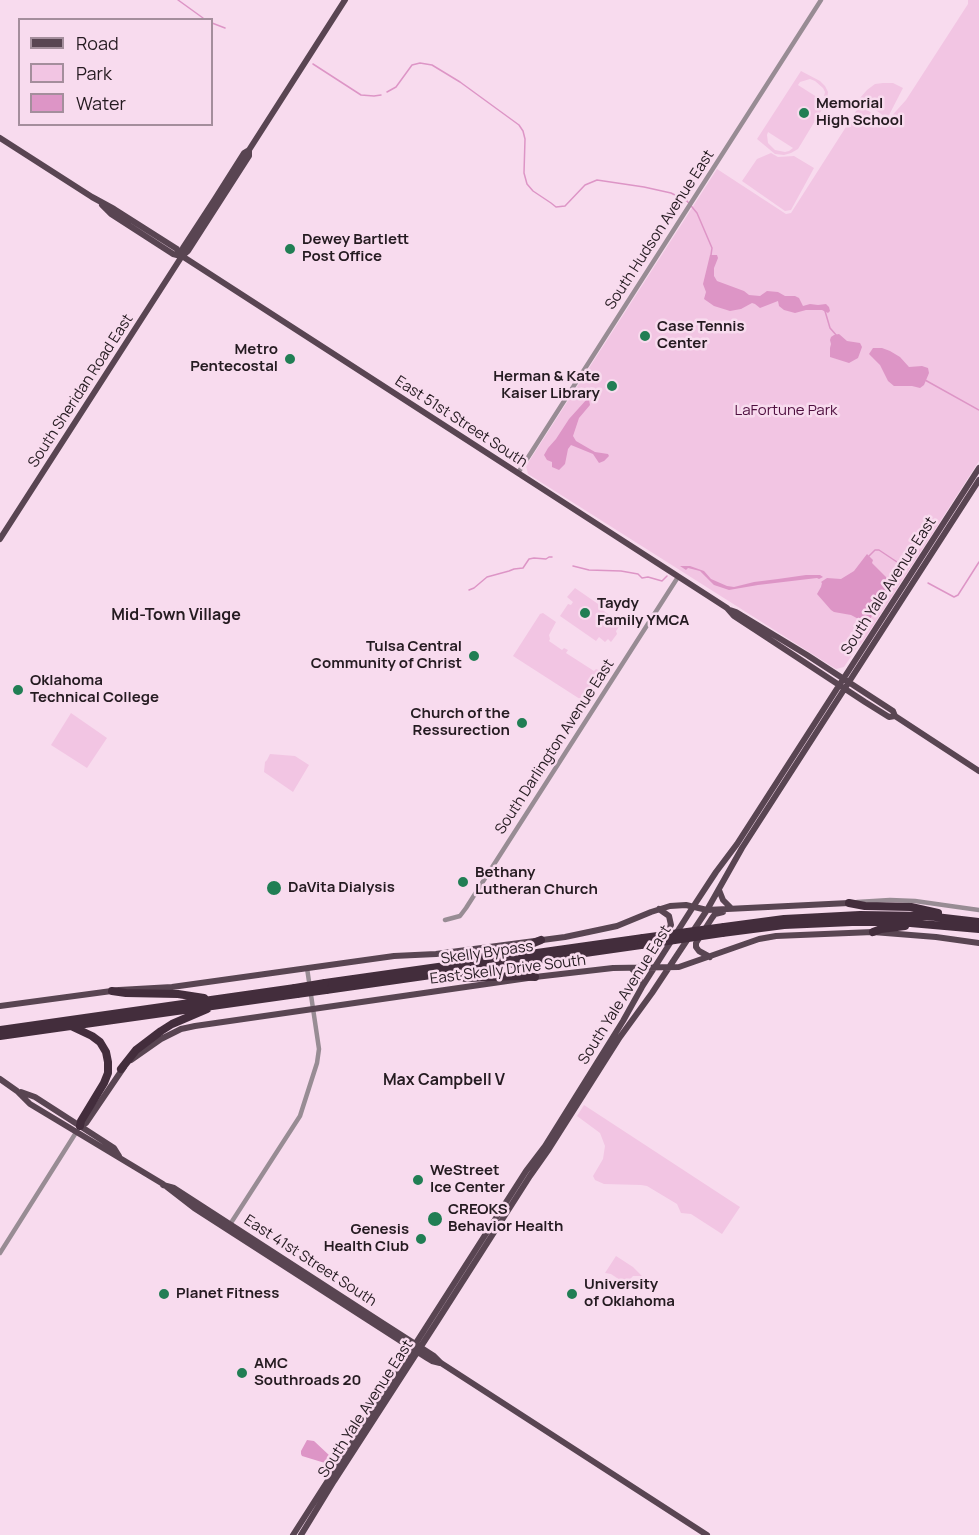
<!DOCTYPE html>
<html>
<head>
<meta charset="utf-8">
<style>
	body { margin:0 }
	#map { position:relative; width:979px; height:1535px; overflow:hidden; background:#f8dbee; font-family:Manrope,sans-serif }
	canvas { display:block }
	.legend { position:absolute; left:18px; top:18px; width:195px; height:108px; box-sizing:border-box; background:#f8dbee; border:2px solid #a48e9c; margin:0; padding:8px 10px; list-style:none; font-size:18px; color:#251b21 }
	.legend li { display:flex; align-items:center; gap:12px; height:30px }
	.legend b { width:30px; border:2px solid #a48e9c }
</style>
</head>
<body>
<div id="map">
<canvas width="979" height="1535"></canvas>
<ul class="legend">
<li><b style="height:8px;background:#594552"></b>Road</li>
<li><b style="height:16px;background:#f2c5e3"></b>Park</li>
<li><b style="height:16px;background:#dd95c6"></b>Water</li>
</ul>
</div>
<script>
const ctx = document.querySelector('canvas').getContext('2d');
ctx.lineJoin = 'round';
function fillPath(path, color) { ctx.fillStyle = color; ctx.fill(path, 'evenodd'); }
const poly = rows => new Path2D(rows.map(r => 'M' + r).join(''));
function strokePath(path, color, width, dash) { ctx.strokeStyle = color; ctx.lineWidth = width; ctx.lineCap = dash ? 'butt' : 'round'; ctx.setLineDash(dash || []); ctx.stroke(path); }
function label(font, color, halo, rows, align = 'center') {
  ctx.font = font + ' Manrope,sans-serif'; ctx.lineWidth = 5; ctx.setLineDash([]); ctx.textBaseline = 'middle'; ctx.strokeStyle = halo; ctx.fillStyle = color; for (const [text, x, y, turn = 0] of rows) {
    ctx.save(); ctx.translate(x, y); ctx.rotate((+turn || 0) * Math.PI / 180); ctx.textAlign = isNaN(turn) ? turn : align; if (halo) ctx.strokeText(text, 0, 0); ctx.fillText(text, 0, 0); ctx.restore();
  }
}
fillPath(poly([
	[968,0,979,0,979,461,862,643,856,649,844,667,836,669,528,474,526,466,717,169,786,214,791,213,860,105,883,121,888,120,906,100,968,4],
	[801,71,820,81,825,86,828,92,827,101,798,149,791,153,784,155,775,154,757,139],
	[810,79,815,81,823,88,825,92,823,101,798,85,800,82],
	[768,132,793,148,789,151,785,152,775,150,768,143,767,135],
	[883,83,893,83,903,88,888,117,885,117,860,98,867,90,875,84],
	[771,153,778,157,794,156,814,168,791,210,785,211,742,181,757,159],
	[575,588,601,606,600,608,621,624,616,631,617,634,611,642,608,639,605,642,599,637,596,641,560,616,568,604,571,605,573,602,567,597],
	[543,613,556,622,549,635,550,639,549,641,562,650,564,648,568,650,566,653,594,671,596,669,601,671,605,669,608,671,583,701,513,656,540,614],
	[71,713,107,738,87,768,51,745],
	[270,754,295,756,309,765,293,792,264,772,265,762,267,760],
	[584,1105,740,1207,722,1234,691,1214,681,1213,677,1204,647,1186,641,1185,604,1184,595,1180,593,1176,603,1159,605,1146,600,1133,577,1116],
	[616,1256,633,1267,642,1276,633,1276,626,1284,611,1274,605,1273]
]), '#f2c5e3');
fillPath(poly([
	[710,255,717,255,718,258,714,268,714,276,717,281,744,291,749,295,760,296,767,291,778,292,785,296,795,296,799,298,803,306,810,304,818,305,826,304,829,307,830,311,828,313,822,310,806,310,795,313,784,310,779,306,778,301,760,308,755,304,752,303,741,309,730,311,714,306,704,299,706,292,703,284],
	[839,334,847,341,860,343,862,347,858,358,849,363,830,357,830,348,831,344,830,340,831,337,834,335],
	[873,348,882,348,890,351,900,357,909,367,922,366,928,368,929,373,924,385,920,388,912,386,894,386,888,381,880,365,869,354],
	[587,399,589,400,590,405,579,418,573,436,576,441,595,452,608,454,609,456,604,461,599,463,593,454,571,445,568,449,565,464,559,470,552,467,552,462,547,460,544,455,548,448,556,439,569,419],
	[867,554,873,560,872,563,886,577,889,585,887,593,881,603,873,613,870,620,866,623,851,615,834,612,831,610,817,594,821,587,822,583,821,582,827,578,841,579,854,571],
	[680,566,690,566,704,571,711,579,727,586,734,587,754,582,778,579,806,575,820,575,823,577,819,579,817,578,758,585,729,590,714,585,700,571,688,568,686,570],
	[307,1440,314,1441,330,1456,332,1460,330,1463,325,1463,302,1456,301,1454,301,1451]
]), '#dd95c6');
strokePath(poly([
	[178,0,203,18],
	[212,23,225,28],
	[313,64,361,95,374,96,381,95],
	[387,92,396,87,412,65,420,63,432,65,460,82,519,125,523,131,525,139,524,173,527,184,533,191,551,203,556,207,565,206,585,185,597,180,644,187,671,193,687,201,697,213,712,248,711,255],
	[825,311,830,328,837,336],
	[925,380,979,410],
	[868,557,875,550,879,550,897,562],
	[573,566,589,570,621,571,638,574,642,578,648,577,662,581,667,576],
	[928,583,954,597,958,595,979,562],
	[469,590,474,588,487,577,509,571,514,569,523,568,529,559,534,558,546,559,549,557,552,557]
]), '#dd95c6', 1.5);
strokePath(poly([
	[518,473,821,0],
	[857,902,890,900,915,901,979,910],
	[445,920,460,916,466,908,678,577],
	[229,1226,300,1116,317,1063,319,1049,307,968],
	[0,1253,77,1131]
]), '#988c94', 4.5);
strokePath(poly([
	[0,138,92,197,114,209,177,249,182,256,727,608,734,616,760,633,865,702,889,717,895,716,979,771],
	[102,205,111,214,173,254,181,256],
	[182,255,183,248,215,199,244,153,249,150,345,0],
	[0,539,182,256,188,251,197,237,249,156,249,150],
	[730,610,736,612,807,655,893,711,895,716],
	[719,890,723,900,731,908],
	[710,957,699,951,696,947,696,943,712,918,715,914,723,912],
	[631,968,639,976,642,987],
	[638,968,649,958,671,925,669,916,659,909],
	[0,1006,119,990,172,987,394,956,436,954,565,937,617,926,651,912,670,906,686,905,707,910,849,903],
	[131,1060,161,1039,181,1029,195,1026,535,977,613,968,679,967,759,939,776,936,873,932,936,937,979,943],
	[0,1079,17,1091,30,1104,163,1184,194,1208,427,1358,432,1361,440,1363],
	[21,1092,35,1097,80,1126,114,1148,119,1156],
	[80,1126,86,1123,124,1067],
	[163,1185,174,1188,381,1322,434,1356,441,1363,707,1535],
	[293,1535,526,1171,545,1146,623,1021,642,987,693,907,716,872,737,844,979,468],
	[301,1535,334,1481,438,1320,530,1176,549,1149,620,1037,652,993,707,910,742,848,979,480]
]), '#594552', 6);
strokePath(poly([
	[849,903,865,906,911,907,938,913],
	[724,927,784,919,860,915,927,916,979,922],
	[873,932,881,929,905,926],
	[722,933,784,925,852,922,899,922,979,929],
	[482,957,526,946,541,940],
	[446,976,467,978,516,976,535,977],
	[325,983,643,938],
	[326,990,641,945],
	[112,991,126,993,178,994,204,998],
	[73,1027,92,1036,100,1042,106,1052,108,1062,108,1073,104,1083,81,1121,80,1126],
	[0,1030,295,988],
	[0,1036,297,994],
	[121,1069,136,1050,161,1031,172,1024,207,1009]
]), '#432d3c', 8);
strokePath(poly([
	[643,938,724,927],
	[641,945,722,933],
	[295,988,325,983],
	[297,994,326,990]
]), '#432d3c', 8);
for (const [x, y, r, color] of [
	[804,113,6,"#217e54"],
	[290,249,6,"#217e54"],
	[645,336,6,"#217e54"],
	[290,359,6,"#217e54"],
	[612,386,6,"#217e54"],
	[585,613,6,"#217e54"],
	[474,656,6,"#217e54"],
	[18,690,6,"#217e54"],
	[522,723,6,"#217e54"],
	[463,882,6,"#217e54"],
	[274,888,8,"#217e54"],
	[418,1180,6,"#217e54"],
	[435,1219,8,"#217e54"],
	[421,1239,6,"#217e54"],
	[164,1294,6,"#217e54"],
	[572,1294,6,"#217e54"],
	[242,1373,6,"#217e54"]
]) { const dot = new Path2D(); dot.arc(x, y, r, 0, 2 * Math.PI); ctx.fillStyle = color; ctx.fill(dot); strokePath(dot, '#f8dbee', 2); }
label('bold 15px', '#251b21', '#f8dbee', [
	["Memorial",816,104],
	["High School",816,121],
	["Dewey Bartlett",302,240],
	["Post Office",302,257],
	["Case Tennis",657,327],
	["Center",657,344],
	["Metro",278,350,"right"],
	["Pentecostal",278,367,"right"],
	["Herman & Kate",600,377,"right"],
	["Kaiser Library",600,394,"right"],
	["Taydy",597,604],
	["Family YMCA",597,621],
	["Tulsa Central",462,647,"right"],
	["Community of Christ",462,664,"right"],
	["Oklahoma",30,681],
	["Technical College",30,698],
	["Church of the",510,714,"right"],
	["Ressurection",510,731,"right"],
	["Bethany",475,873],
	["Lutheran Church",475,890],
	["DaVita Dialysis",288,888],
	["WeStreet",430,1171],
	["Ice Center",430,1188],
	["CREOKS",448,1210],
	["Behavior Health",448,1227],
	["Genesis",409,1230,"right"],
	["Health Club",409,1247,"right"],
	["University",584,1285],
	["of Oklahoma",584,1302],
	["Planet Fitness",176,1294],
	["AMC",254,1364],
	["Southroads 20",254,1381]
], 'left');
label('15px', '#251b21', '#f8dbee', [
	["South Hudson Avenue East",660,230,-57],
	["South Sheridan Road East",81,391,-57],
	["East 51st Street South",461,422,33],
	["South Yale Avenue East",889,586,-57],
	["South Darlington Avenue East",555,747,-57],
	["Skelly Bypass",487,953,-8],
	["East Skelly Drive South",508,970,-7],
	["South Yale Avenue East",625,995,-58],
	["East 41st Street South",310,1261,33],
	["South Yale Avenue East",366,1409,-57]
]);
label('15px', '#4e0f3f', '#f8dbee', [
	["LaFortune Park",786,411]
]);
label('bold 16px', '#251b21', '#f8dbee', [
	["Mid-Town Village",176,616],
	["Max Campbell V",444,1081]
]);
</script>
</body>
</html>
